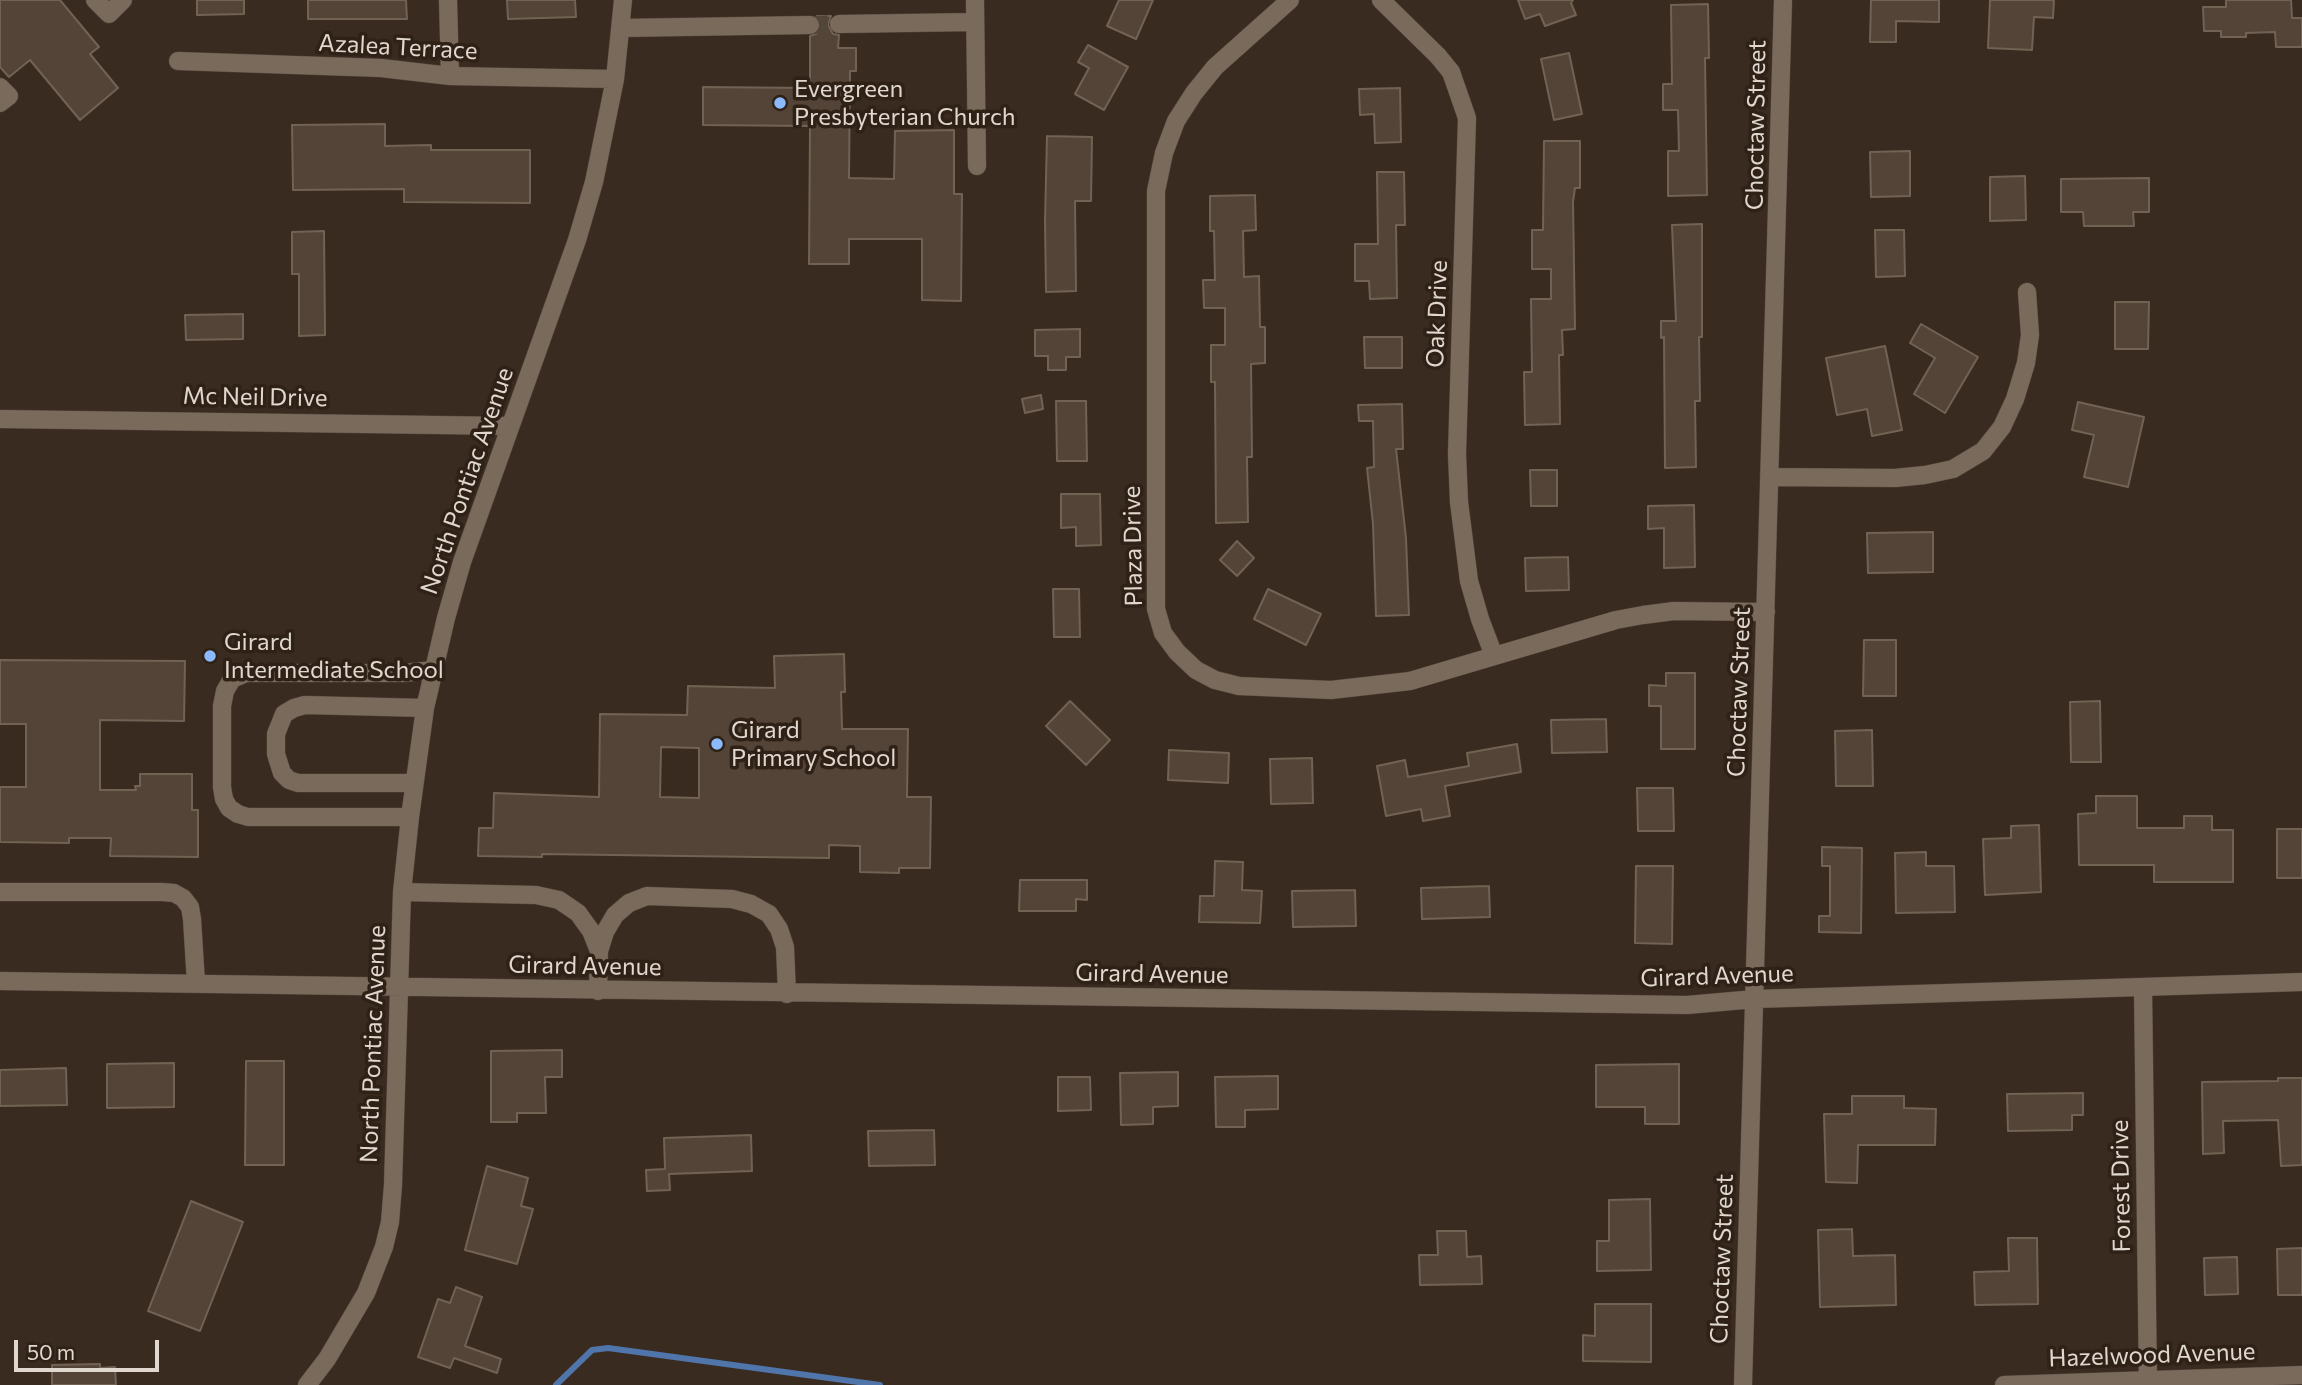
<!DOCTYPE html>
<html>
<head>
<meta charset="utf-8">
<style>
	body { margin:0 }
	#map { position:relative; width:2302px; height:1385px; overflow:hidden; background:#392b1f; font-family:Commissioner,sans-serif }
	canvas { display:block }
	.scale { position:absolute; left:14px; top:1340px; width:145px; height:32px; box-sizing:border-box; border:4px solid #e0d7cf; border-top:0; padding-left:9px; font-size:21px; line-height:24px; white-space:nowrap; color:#e0d7cf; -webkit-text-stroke:5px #2f2116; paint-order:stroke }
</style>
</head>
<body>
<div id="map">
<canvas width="2302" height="1385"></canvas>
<div class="scale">50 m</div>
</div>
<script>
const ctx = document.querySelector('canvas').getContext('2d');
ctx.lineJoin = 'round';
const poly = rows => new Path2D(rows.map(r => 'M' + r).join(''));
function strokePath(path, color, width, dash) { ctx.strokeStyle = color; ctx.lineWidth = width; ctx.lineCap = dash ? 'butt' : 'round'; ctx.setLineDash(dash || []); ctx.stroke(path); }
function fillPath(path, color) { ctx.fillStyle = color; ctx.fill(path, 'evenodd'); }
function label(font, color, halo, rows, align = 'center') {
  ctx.font = font + ' Commissioner,sans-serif'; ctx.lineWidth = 7; ctx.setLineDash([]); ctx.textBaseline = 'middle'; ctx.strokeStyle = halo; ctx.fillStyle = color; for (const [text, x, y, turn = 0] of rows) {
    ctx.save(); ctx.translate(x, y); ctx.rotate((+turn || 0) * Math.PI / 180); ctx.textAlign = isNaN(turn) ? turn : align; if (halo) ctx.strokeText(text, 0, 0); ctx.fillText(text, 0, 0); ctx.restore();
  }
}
strokePath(poly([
	[556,1385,592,1350,608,1348,880,1385]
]), '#4f75ab', 6);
const building = poly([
	[0,0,60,0,99,47,90,54,118,88,80,120,30,60,9,77,0,67,0,0],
	[197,0,244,0,244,14,197,15,197,0],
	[308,0,406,0,407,19,308,19,308,0],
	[507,0,575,0,576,17,508,19,507,0],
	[1119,0,1153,0,1136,39,1107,26,1119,0],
	[1518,0,1573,0,1571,3,1576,15,1545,26,1540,14,1525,19,1518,0],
	[1871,0,1939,0,1939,22,1896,21,1896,42,1870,42,1871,0],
	[1990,0,2054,0,2053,18,2034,17,2032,50,1988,48,1990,0],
	[2226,0,2291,0,2292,18,2302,18,2302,47,2276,47,2275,32,2246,33,2246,37,2221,37,2221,31,2204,31,2203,7,2226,7,2226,0],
	[1708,4,1709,58,1705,58,1707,195,1668,196,1668,151,1679,151,1678,110,1663,110,1663,84,1672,84,1671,5,1708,4],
	[817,16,831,16,828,25,833,34,839,35,838,48,856,48,856,71,850,71,849,178,894,179,895,131,954,130,954,194,962,194,961,301,922,300,922,239,849,239,849,264,809,264,810,126,703,125,703,87,810,88,810,36,816,34,820,30,821,24,817,16],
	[1088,45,1128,67,1104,110,1075,94,1089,68,1078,62,1088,45],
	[1569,53,1582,114,1554,120,1541,59,1569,53],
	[1400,88,1401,142,1375,143,1374,114,1360,115,1359,89,1400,88],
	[385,124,385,146,431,145,431,150,530,150,530,203,404,202,404,189,293,190,292,125,385,124],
	[1047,136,1092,137,1091,201,1075,201,1076,291,1046,292,1045,221,1047,136],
	[1544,141,1580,141,1580,188,1575,188,1573,202,1575,329,1562,330,1563,355,1559,355,1560,424,1525,425,1524,372,1532,372,1531,299,1551,299,1551,269,1532,269,1532,230,1543,230,1544,141],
	[1910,151,1910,196,1871,197,1870,152,1910,151],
	[1377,172,1404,172,1405,225,1396,225,1397,298,1370,299,1369,281,1355,281,1355,244,1378,244,1377,172],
	[2025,176,2026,220,1990,221,1990,177,2025,176],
	[2149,178,2149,212,2133,212,2134,226,2084,226,2083,212,2061,212,2061,179,2149,178],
	[1255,195,1256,230,1243,231,1244,277,1259,276,1260,327,1265,327,1265,363,1251,364,1252,457,1247,457,1248,522,1216,523,1215,382,1211,382,1211,345,1225,345,1225,308,1204,308,1203,280,1215,280,1214,231,1210,231,1210,196,1255,195],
	[1702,224,1702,337,1699,337,1700,401,1695,401,1696,467,1665,468,1664,337,1661,338,1661,321,1676,321,1672,225,1702,224],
	[1875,230,1904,230,1905,276,1876,277,1875,230],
	[324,231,325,335,299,336,299,274,292,274,292,232,324,231],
	[2115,302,2149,302,2148,349,2115,349,2115,302],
	[243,314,243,339,186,340,185,315,243,314],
	[1921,324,1978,357,1945,413,1914,394,1935,358,1910,343,1921,324],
	[1080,329,1080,357,1066,357,1066,370,1048,370,1048,356,1035,356,1035,330,1080,329],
	[1364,337,1402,337,1402,368,1365,368,1364,337],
	[1885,346,1902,430,1872,436,1867,409,1837,415,1826,358,1885,346],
	[1041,395,1043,409,1025,413,1022,399,1041,395],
	[1056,401,1086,401,1087,461,1057,461,1056,401],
	[2078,402,2144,417,2128,487,2084,477,2094,435,2072,430,2078,402],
	[1402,404,1403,449,1396,449,1406,538,1409,615,1376,616,1373,524,1367,468,1374,467,1373,421,1359,421,1358,405,1402,404],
	[1530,470,1557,470,1557,506,1531,506,1530,470],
	[1061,494,1100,494,1101,545,1076,546,1076,527,1061,528,1061,494],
	[1694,505,1695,567,1664,568,1664,528,1648,529,1648,506,1694,505],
	[1933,532,1933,572,1868,573,1867,533,1933,532],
	[1237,541,1254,558,1237,576,1220,560,1237,541],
	[1568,557,1569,590,1526,591,1525,558,1568,557],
	[1053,589,1079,589,1080,637,1054,637,1053,589],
	[1268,589,1321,614,1306,645,1254,619,1268,589],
	[1864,640,1896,640,1896,696,1863,696,1864,640],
	[844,654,845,692,841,692,842,729,908,729,907,797,931,797,930,868,899,868,899,873,860,872,860,846,829,845,829,858,542,854,542,857,478,856,479,828,493,828,494,793,599,797,600,714,687,715,688,686,775,688,774,656,844,654],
	[661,747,699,748,699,798,660,797,661,747],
	[0,660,185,661,184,721,100,720,100,790,136,790,135,786,140,786,140,774,192,774,192,810,198,810,198,857,110,856,111,838,69,838,69,843,0,842,0,787,26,787,26,724,0,724,0,660],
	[1666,673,1695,673,1695,749,1661,749,1661,706,1649,706,1649,685,1666,686,1666,673],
	[1070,701,1110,740,1086,765,1046,726,1070,701],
	[2100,701,2101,762,2071,762,2070,702,2100,701],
	[1606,719,1607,752,1552,753,1551,720,1606,719],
	[1872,730,1873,786,1836,786,1835,731,1872,730],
	[1517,744,1521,772,1445,786,1450,816,1423,821,1421,809,1386,816,1377,766,1405,760,1408,777,1469,766,1467,753,1517,744],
	[1169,750,1229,753,1228,783,1168,780,1169,750],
	[1312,758,1313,803,1271,804,1270,759,1312,758],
	[1637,788,1673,788,1674,831,1638,831,1637,788],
	[2096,796,2137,796,2137,828,2184,828,2184,816,2212,816,2212,830,2233,830,2233,882,2154,882,2154,865,2079,865,2078,814,2096,813,2096,796],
	[2039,825,2041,892,1985,895,1983,839,2011,838,2011,826,2039,825],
	[2277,829,2302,829,2302,878,2277,878,2277,829],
	[1822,847,1862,848,1861,933,1819,932,1819,916,1830,916,1830,866,1822,866,1822,847],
	[1926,852,1926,866,1954,866,1955,912,1896,913,1895,853,1926,852],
	[1215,861,1243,862,1242,890,1262,891,1260,923,1199,922,1200,896,1214,896,1215,861],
	[1636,866,1673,866,1672,944,1635,943,1636,866],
	[1020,880,1087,880,1087,900,1076,899,1076,911,1019,911,1020,880],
	[1489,886,1490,917,1422,919,1421,888,1489,886],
	[1355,890,1356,926,1293,927,1292,891,1355,890],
	[562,1050,562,1077,545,1077,546,1113,517,1113,517,1122,491,1122,491,1051,562,1050],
	[246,1061,284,1061,284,1165,245,1165,246,1061],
	[174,1063,174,1107,107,1108,107,1064,174,1063],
	[1679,1064,1679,1124,1645,1124,1645,1107,1596,1107,1596,1065,1679,1064],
	[66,1068,67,1105,0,1106,0,1070,66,1068],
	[1178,1072,1178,1106,1153,1107,1153,1124,1121,1125,1120,1073,1178,1072],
	[1278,1076,1278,1109,1245,1110,1245,1127,1216,1127,1215,1077,1278,1076],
	[1058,1077,1090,1077,1091,1110,1058,1111,1058,1077],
	[2278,1078,2302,1078,2302,1165,2281,1166,2278,1120,2223,1121,2224,1153,2203,1154,2202,1082,2278,1081,2278,1078],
	[2083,1093,2083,1115,2072,1115,2072,1130,2008,1131,2007,1094,2083,1093],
	[1852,1096,1904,1096,1904,1108,1936,1109,1935,1145,1858,1145,1857,1183,1826,1182,1824,1114,1852,1114,1852,1096],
	[934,1130,935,1165,869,1166,868,1131,934,1130],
	[751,1135,752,1171,669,1174,670,1190,647,1191,646,1170,665,1169,664,1138,751,1135],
	[487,1166,528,1178,521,1206,533,1209,517,1264,465,1250,487,1166],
	[1650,1199,1651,1270,1597,1271,1597,1241,1609,1241,1609,1200,1650,1199],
	[191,1201,243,1222,200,1331,148,1311,191,1201],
	[1852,1229,1853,1256,1895,1255,1896,1305,1820,1307,1818,1230,1852,1229],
	[1437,1231,1466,1231,1467,1257,1481,1256,1482,1284,1420,1285,1419,1255,1438,1255,1437,1231],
	[2008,1238,2037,1238,2038,1304,1975,1305,1974,1272,2009,1271,2008,1238],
	[2302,1248,2302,1295,2278,1295,2277,1249,2302,1248],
	[2237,1257,2238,1294,2205,1295,2204,1258,2237,1257],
	[456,1287,482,1297,465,1346,501,1359,497,1373,454,1358,450,1368,418,1357,438,1299,450,1303,456,1287],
	[1595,1304,1651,1304,1651,1362,1583,1361,1583,1335,1595,1336,1595,1304],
	[100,1364,100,1368,115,1367,116,1385,52,1385,52,1365,100,1364]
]);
fillPath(building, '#534437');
strokePath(building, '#726254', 2);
strokePath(poly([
	[810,25,839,24]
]), '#524539', 18, [18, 9]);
const minor = poly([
	[95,0,109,14,123,0],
	[448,0,450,76],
	[975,0,977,166],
	[1290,0,1215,67,1194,93,1176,121,1164,153,1156,191,1156,609,1163,633,1177,652,1196,670,1215,680,1239,686,1331,690,1410,681,1616,620,1643,615,1674,611,1766,612],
	[1381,0,1438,56,1451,72,1467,118,1457,454,1459,502,1469,581,1480,619,1494,656],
	[839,24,974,22],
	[621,28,810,25],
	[178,61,381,68,450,76,615,79],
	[0,87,9,96,0,103],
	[0,419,509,426],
	[1771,477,1895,478,1925,475,1953,469,1983,451,2002,427,2015,399,2026,363,2030,335,2027,292],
	[414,783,298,783,289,780,282,773,276,754,276,734,284,714,294,708,305,705,425,708],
	[410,817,248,817,238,814,229,808,224,799,222,787,222,706,225,691,232,679,246,673,404,673,433,670],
	[0,892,162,892,174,893,183,898,190,907,192,919,196,983],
	[402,892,536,895,559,900,578,913,591,931,599,951],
	[0,981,1687,1005,1755,999,2302,982],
	[2143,987,2148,1385],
	[598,991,599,951,605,932,615,915,629,903,647,896,732,899,751,904,769,914,779,929,785,947,787,994],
	[307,1385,327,1359,366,1293,384,1247,390,1222,393,1185,402,892,410,817,425,708,446,618,462,562,577,240,594,182,615,79,623,0],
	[1743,1385,1783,0],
	[2004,1385,2302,1375]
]);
strokePath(minor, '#52463c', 19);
strokePath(minor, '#7a6a5c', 18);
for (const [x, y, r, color] of [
	[780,103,7,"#8bb9fc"],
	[210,656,7,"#8bb9fc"],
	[717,744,7,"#8bb9fc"]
]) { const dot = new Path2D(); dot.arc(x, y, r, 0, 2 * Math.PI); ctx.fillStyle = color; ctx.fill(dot); strokePath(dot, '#2f2116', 2.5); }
label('24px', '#e0d7cf', '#2f2116', [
	["Azalea Terrace",398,47,3],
	["Choctaw Street",1756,125,-89],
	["Oak Drive",1437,314,-88],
	["Mc Neil Drive",255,397,1],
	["North Pontiac Avenue",467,481,-71],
	["Plaza Drive",1133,546,-91],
	["Choctaw Street",1739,692,-88],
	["Girard Avenue",585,966,1],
	["Girard Avenue",1152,974,1],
	["Girard Avenue",1717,976,-2],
	["North Pontiac Avenue",373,1044,-88],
	["Forest Drive",2121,1186,-91],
	["Choctaw Street",1722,1259,-88],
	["Hazelwood Avenue",2152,1355,-2]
]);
label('24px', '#e0d7cf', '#2f2116', [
	["Evergreen",794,89],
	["Presbyterian Church",794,117],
	["Girard",224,642],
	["Intermediate School",224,670],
	["Girard",731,730],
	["Primary School",731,758]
], 'left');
</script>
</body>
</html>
